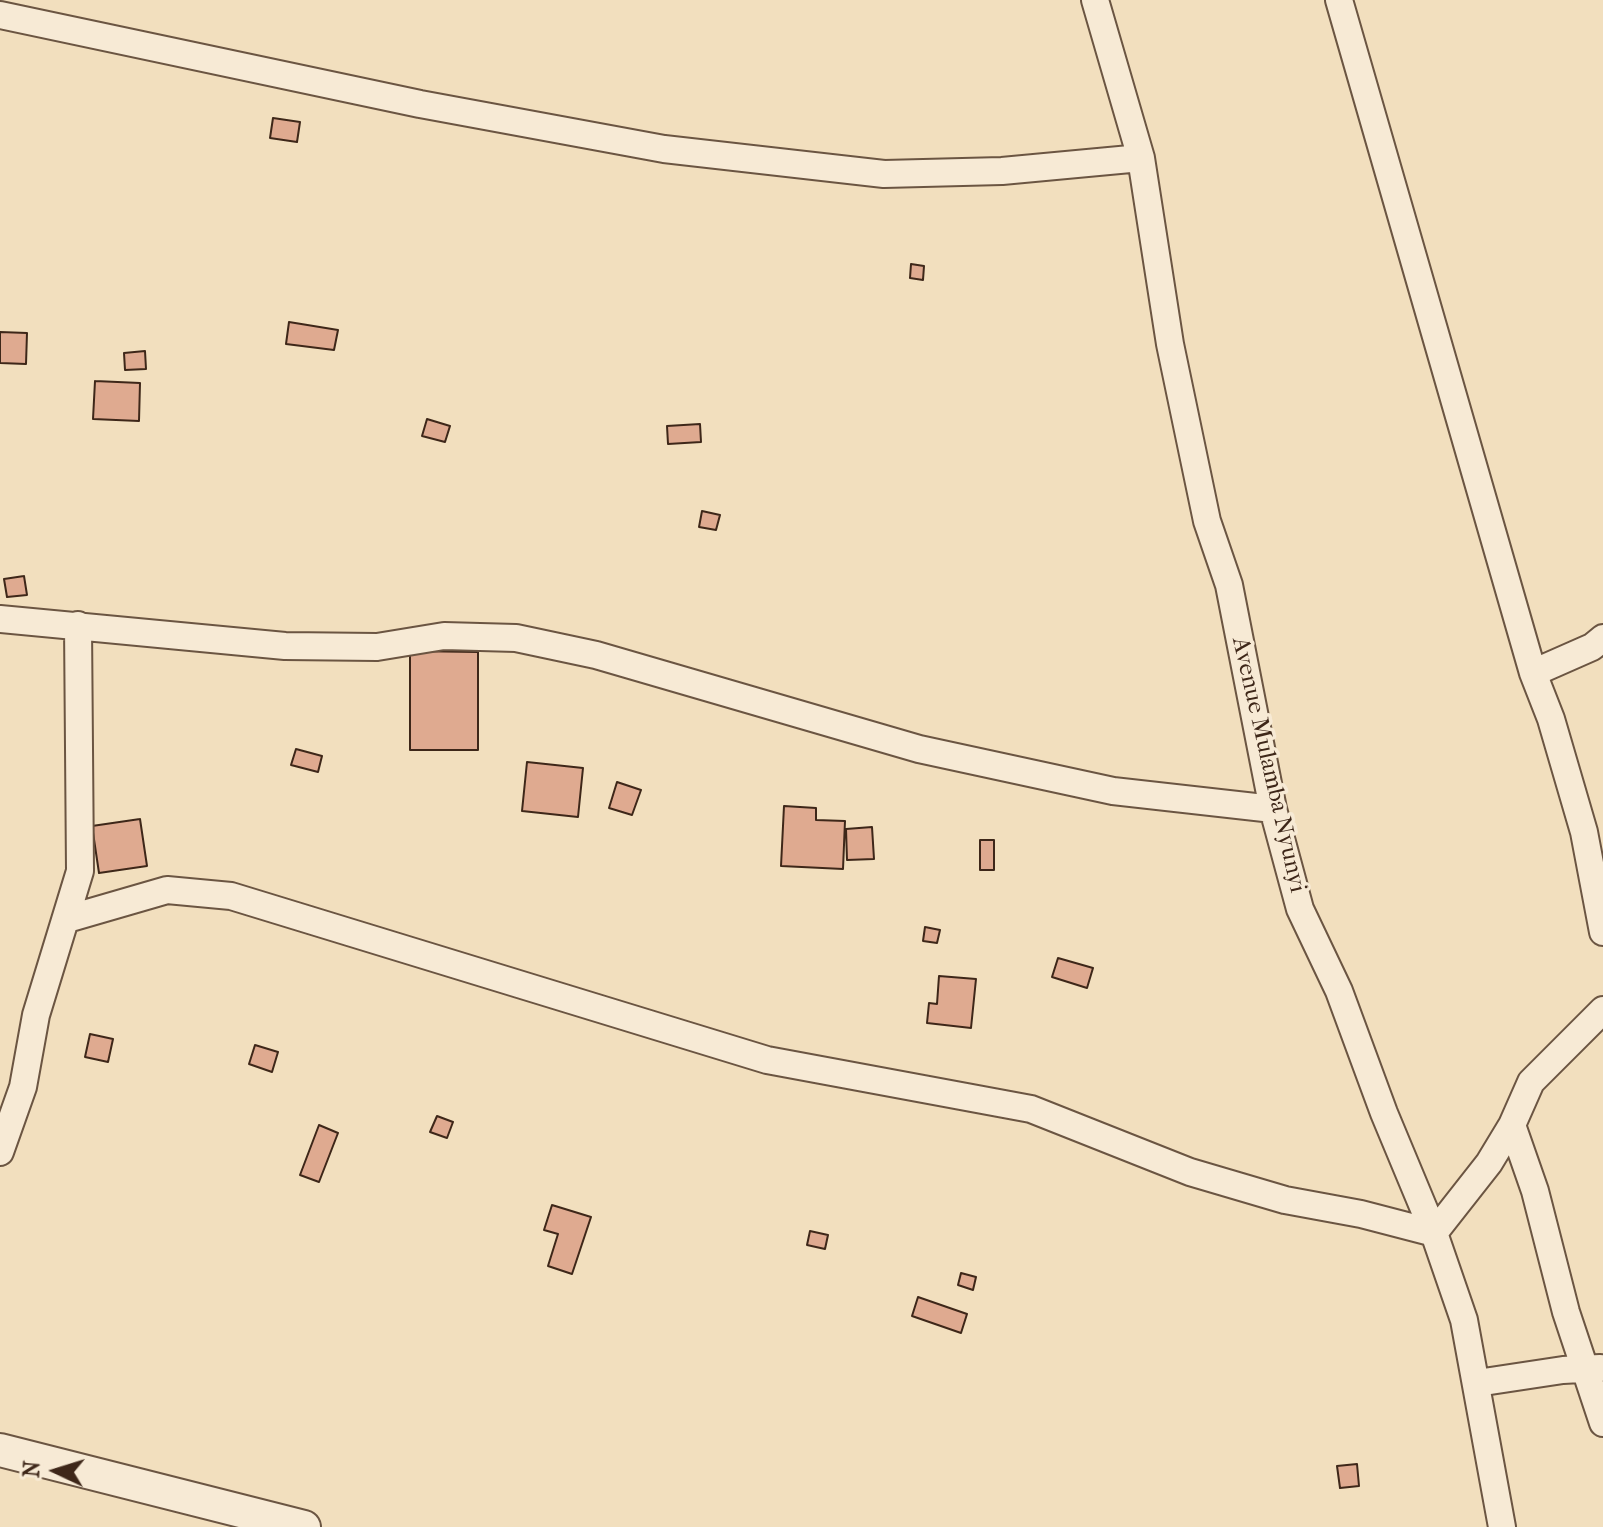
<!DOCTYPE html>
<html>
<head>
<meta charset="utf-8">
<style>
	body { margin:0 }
	#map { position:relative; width:1603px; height:1527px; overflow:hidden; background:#f2dfbe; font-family:"IM FELL French Canon",serif }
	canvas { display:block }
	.north { position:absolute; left:16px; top:1431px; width:80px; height:80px; -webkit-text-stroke:6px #f7ead5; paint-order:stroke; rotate:274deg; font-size:22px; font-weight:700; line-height:32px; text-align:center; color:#3e2719 }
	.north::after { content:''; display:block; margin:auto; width:28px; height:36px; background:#3e2719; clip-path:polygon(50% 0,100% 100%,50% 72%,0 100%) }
</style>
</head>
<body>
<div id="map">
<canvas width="1603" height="1527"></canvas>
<div class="north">N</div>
</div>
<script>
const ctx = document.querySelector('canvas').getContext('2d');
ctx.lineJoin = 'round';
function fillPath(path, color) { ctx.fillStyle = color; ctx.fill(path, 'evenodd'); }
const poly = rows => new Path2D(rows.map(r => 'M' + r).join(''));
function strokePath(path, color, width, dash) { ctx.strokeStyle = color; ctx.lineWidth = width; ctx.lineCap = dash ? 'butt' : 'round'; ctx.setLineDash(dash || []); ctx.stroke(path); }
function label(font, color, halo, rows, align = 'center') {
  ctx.font = font + ' "IM FELL French Canon",serif'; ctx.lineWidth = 7; ctx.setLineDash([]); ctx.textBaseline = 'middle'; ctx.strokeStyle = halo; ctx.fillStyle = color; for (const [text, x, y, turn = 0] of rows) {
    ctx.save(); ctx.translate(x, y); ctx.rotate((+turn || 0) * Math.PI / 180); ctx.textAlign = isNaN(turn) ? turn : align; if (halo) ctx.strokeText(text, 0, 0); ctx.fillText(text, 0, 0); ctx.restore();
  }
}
const building = poly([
	[273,118,300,122,297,142,270,138,273,118],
	[911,264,924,266,923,280,910,278,911,264],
	[289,322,338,330,334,350,286,344,289,322],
	[0,332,27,333,26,364,0,363,0,332],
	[145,351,146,369,125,370,124,353,145,351],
	[95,381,140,383,139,421,93,419,95,381],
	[427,419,450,426,445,442,422,436,427,419],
	[700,424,701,442,668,444,667,426,700,424],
	[702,511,720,515,716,530,699,527,702,511],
	[24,576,27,595,7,597,4,579,24,576],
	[410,651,478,652,478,750,410,750,410,651],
	[296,749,322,756,318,772,291,765,296,749],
	[527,762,583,768,578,817,522,811,527,762],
	[617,782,641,790,632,815,609,808,617,782],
	[784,806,816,808,816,820,845,821,843,869,781,866,784,806],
	[140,819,147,866,99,873,92,826,140,819],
	[872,827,874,859,847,860,846,829,872,827],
	[980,840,994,840,994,870,980,870,980,840],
	[925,927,940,930,937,943,923,941,925,927],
	[1058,958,1093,968,1087,988,1052,977,1058,958],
	[939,976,976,979,971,1028,927,1023,929,1003,937,1004,939,976],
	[90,1034,113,1039,108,1062,85,1057,90,1034],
	[255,1045,278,1052,272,1072,249,1064,255,1045],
	[437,1116,453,1122,447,1138,430,1132,437,1116],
	[319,1125,338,1133,319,1182,300,1175,319,1125],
	[552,1205,591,1217,572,1274,548,1266,558,1234,544,1230,552,1205],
	[810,1231,828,1235,825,1249,807,1245,810,1231],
	[961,1273,976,1277,973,1290,958,1285,961,1273],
	[918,1297,967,1314,961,1333,912,1316,918,1297],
	[1357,1464,1359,1486,1340,1488,1337,1466,1357,1464]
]);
fillPath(building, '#dfaa90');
strokePath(building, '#3e2719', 2);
const minor = poly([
	[1095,0,1141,158,1170,344,1207,521,1229,585,1273,809,1300,909,1339,991,1384,1113,1434,1233,1464,1320,1502,1527],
	[1339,0,1533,673,1551,719,1584,832,1603,932],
	[0,15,420,104,664,149,884,174,1002,171,1141,158],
	[0,619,285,646,377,647,444,636,516,638,596,655,919,749,1113,791,1273,809],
	[1533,673,1592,647,1603,638],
	[67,919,167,890,231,896,767,1060,1031,1109,1190,1172,1285,1200,1361,1214,1434,1233,1489,1163,1512,1125,1531,1082,1603,1010],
	[1512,1125,1535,1191,1566,1312,1603,1423],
	[0,1152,23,1087,36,1015,80,871,78,625],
	[1477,1383,1563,1370,1600,1368]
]);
const tertiary = poly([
	[0,1450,304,1527]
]);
strokePath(minor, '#6b5542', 30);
strokePath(tertiary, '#6b5542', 36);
strokePath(minor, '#f7ead5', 26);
strokePath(tertiary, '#f7ead5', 32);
label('24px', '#3e2719', '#f7ead5', [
	["Avenue Mulamba Nyunyi",1268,765,77]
]);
</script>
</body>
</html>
